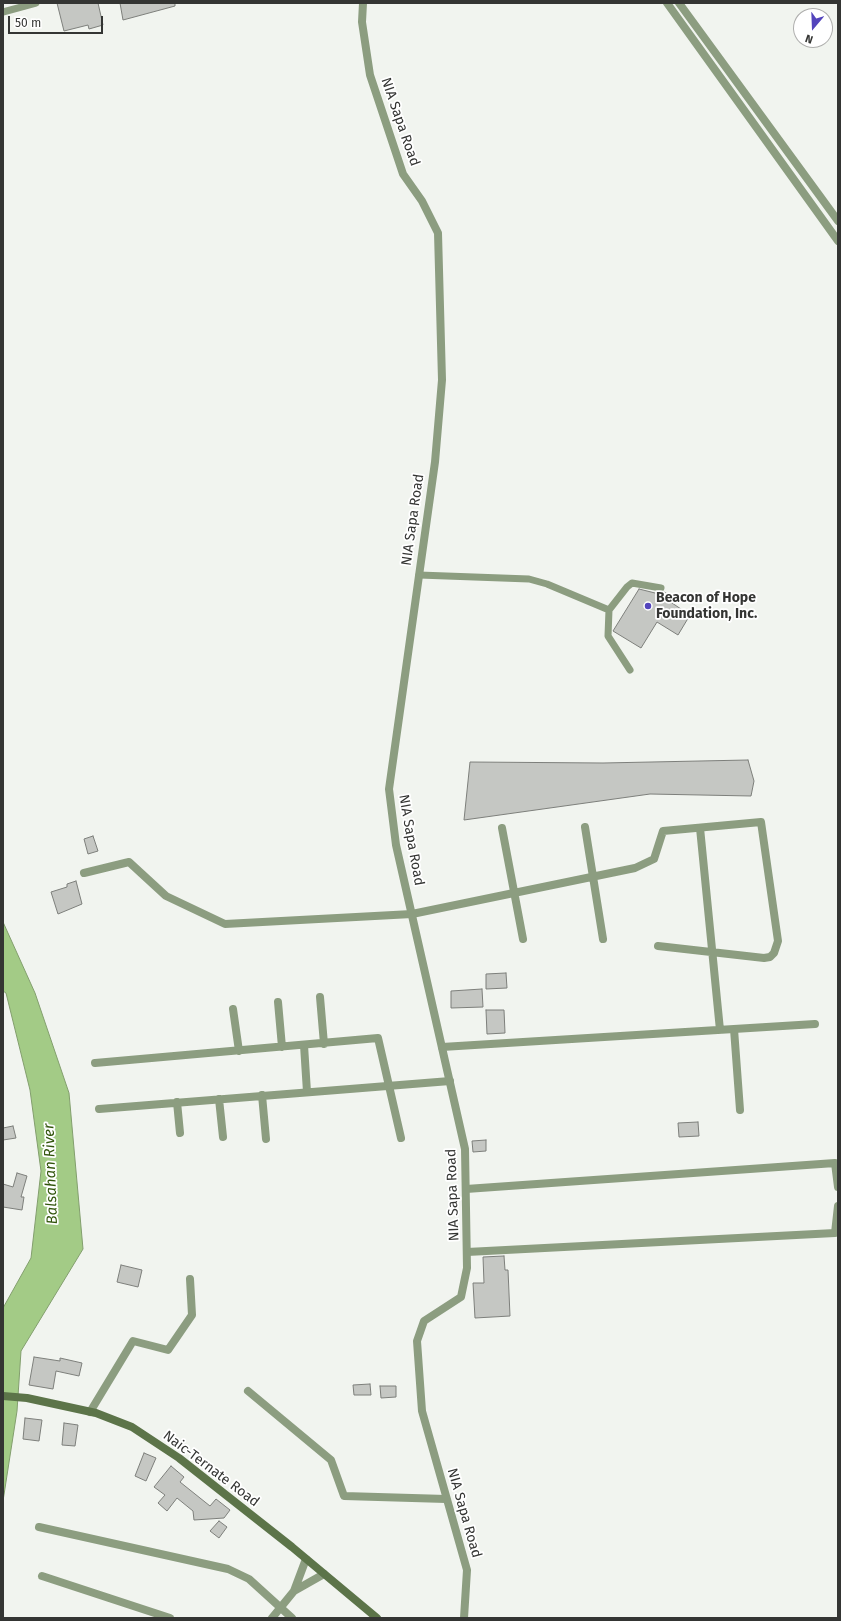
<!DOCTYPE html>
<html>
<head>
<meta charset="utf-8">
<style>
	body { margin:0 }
	#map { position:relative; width:841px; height:1621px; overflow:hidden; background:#f1f4ef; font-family:"Fira Sans",sans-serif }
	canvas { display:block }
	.frame { position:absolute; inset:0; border:4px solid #343533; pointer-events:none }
	.north { position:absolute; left:793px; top:8px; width:40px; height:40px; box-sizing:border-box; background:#fff; border:1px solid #aeaead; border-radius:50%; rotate:199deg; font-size:11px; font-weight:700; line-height:16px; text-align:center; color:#343533 }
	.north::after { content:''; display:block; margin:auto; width:14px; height:18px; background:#5344bc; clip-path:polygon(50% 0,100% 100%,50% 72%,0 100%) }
	.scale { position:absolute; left:8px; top:16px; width:95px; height:18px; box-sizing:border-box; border:2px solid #343533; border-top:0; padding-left:5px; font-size:12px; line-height:14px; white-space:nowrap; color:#343533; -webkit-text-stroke:3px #fff; paint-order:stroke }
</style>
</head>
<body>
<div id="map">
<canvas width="841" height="1621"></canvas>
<div class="frame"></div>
<div class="north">N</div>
<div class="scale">50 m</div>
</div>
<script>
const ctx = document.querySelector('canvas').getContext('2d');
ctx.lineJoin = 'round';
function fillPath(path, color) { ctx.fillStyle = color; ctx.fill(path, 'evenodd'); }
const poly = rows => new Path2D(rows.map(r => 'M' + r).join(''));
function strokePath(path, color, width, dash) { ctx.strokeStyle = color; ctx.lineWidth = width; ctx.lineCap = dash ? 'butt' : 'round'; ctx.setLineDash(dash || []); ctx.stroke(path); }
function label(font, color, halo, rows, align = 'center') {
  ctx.font = font + ' "Fira Sans",sans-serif'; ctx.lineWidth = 3.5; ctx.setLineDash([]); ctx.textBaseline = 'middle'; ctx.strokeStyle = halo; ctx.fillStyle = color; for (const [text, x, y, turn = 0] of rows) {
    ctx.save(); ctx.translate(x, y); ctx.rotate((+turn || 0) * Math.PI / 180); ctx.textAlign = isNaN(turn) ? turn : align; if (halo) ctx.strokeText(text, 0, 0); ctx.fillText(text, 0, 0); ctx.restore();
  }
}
const water = poly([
	[3,922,35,993,69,1093,83,1249,21,1351,17,1411,3,1501,3,1308,31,1258,41,1171,30,1090,6,993,3,991,3,922]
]);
fillPath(water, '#a3cb86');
strokePath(water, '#829e6d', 1);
const building = poly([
	[57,3,98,3,103,25,89,29,88,25,64,31,57,3],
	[120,3,175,3,175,6,123,20,120,3],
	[639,589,655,593,664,592,675,598,672,603,690,615,678,635,657,622,641,648,613,631,639,589],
	[748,760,754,781,751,796,650,794,464,820,470,762,603,763,748,760],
	[93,836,98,851,88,854,84,839,93,836],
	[76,881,82,904,58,914,51,892,67,887,67,884,76,881],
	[506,973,507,988,486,989,486,974,506,973],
	[482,989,483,1007,451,1008,451,991,482,989],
	[486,1010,504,1010,505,1033,487,1034,486,1010],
	[698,1122,699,1136,679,1137,678,1123,698,1122],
	[13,1126,16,1138,3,1140,3,1128,13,1126],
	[486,1140,486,1151,473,1152,472,1141,486,1140],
	[17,1173,27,1176,21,1197,24,1197,22,1210,3,1207,3,1184,13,1187,17,1173],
	[504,1256,505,1270,508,1270,510,1316,475,1318,473,1283,484,1283,483,1257,504,1256],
	[121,1265,142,1270,138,1287,117,1282,121,1265],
	[34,1357,60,1361,60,1358,82,1363,79,1376,56,1371,53,1389,29,1385,34,1357],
	[370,1384,371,1395,354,1395,353,1385,370,1384],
	[380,1386,396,1386,396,1397,381,1398,380,1386],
	[25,1418,42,1420,39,1441,23,1439,25,1418],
	[64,1423,78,1425,75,1446,62,1445,64,1423],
	[144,1453,156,1458,146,1481,135,1476,144,1453],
	[171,1466,184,1477,180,1482,210,1506,216,1499,230,1510,224,1518,194,1520,193,1511,177,1498,167,1511,158,1503,165,1495,154,1487,171,1466],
	[219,1521,227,1527,219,1538,210,1531,219,1521]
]);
fillPath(building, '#c5c7c3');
strokePath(building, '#7d7f7b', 1);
strokePath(poly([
	[3,12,36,3],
	[419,575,529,579,547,584,609,610,608,636,630,670],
	[609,610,627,587,632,583,661,588]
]), '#8c9d80', 7);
strokePath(poly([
	[667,3,838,241],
	[679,3,838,221],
	[585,827,603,939],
	[502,828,523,939],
	[700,828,720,1030],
	[84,873,129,862,166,896,225,924,412,914,635,868,654,859,663,831,761,822,778,941,774,953,770,957,764,958,658,946],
	[320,997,324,1044],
	[278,1002,282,1047],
	[233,1009,239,1051],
	[734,1029,740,1110],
	[304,1045,307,1092],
	[442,1047,815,1024],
	[95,1063,378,1038,401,1138],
	[262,1095,266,1139],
	[219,1099,223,1137],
	[177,1102,180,1133],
	[99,1109,450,1081],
	[466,1189,835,1163,838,1187],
	[467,1252,835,1233,838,1206],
	[248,1391,331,1460,344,1496,446,1499],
	[90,1412,133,1341,168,1350,192,1315,190,1279],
	[39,1527,228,1569,249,1579,292,1618],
	[306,1559,294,1591,324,1574],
	[42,1576,170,1618],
	[272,1618,294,1591]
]), '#8c9d80', 8);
strokePath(poly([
	[363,3,362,22,370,75,403,174,422,201,438,233,442,380,435,462,389,789,396,845,465,1149,467,1268,461,1297,424,1321,417,1341,422,1411,467,1570,464,1618]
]), '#8c9d80', 8);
strokePath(poly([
	[3,1396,27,1398,96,1413,132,1427,179,1458,292,1547,377,1618]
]), '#5c7449', 8);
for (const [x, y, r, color] of [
	[648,606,4,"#5344bc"]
]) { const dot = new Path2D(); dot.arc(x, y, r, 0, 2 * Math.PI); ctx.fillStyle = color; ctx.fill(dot); strokePath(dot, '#fff', 1.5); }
label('14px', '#343533', '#fff', [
	["NIA Sapa Road",400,122,71],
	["NIA Sapa Road",413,520,-82],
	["NIA Sapa Road",411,840,80],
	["NIA Sapa Road",453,1195,-92],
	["Naic-Ternate Road",211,1469,37],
	["NIA Sapa Road",464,1513,74]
]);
label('bold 14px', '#343533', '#fff', [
	["Beacon of Hope",656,598],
	["Foundation, Inc.",656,614]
], 'left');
label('italic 15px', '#31540b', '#fff', [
	["Balsahan River",51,1174,-92]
]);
</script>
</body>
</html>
